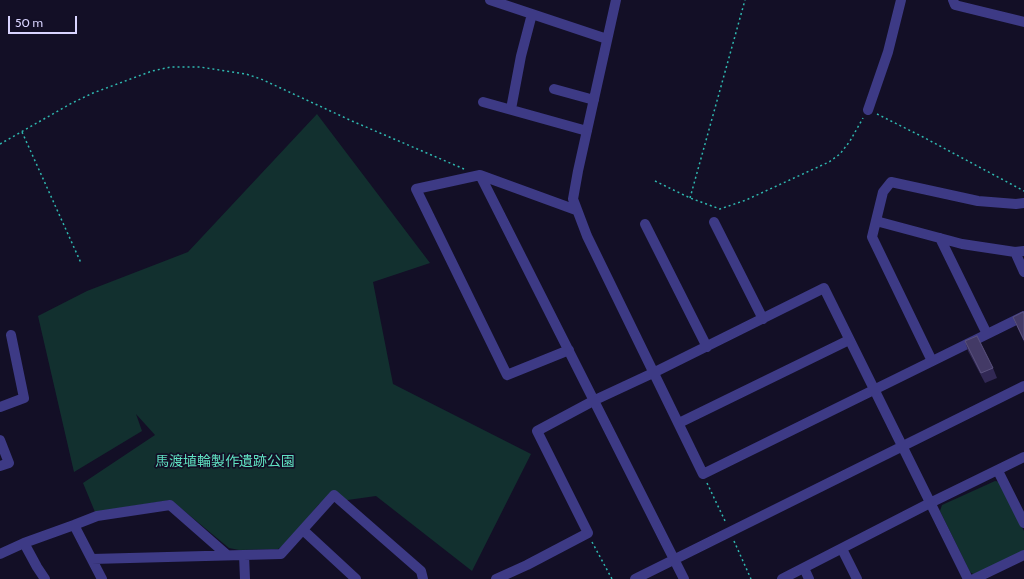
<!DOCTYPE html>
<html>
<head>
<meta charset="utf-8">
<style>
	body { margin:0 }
	#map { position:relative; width:1024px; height:579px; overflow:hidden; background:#130f26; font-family:Cabin,sans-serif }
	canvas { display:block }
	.scale { position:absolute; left:8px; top:16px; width:69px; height:18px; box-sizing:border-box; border:2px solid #d9d4ff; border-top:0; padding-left:5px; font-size:12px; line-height:14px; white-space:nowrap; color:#d9d4ff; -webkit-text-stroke:3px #130f26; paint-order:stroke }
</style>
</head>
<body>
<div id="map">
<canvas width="1024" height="579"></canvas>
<div class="scale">50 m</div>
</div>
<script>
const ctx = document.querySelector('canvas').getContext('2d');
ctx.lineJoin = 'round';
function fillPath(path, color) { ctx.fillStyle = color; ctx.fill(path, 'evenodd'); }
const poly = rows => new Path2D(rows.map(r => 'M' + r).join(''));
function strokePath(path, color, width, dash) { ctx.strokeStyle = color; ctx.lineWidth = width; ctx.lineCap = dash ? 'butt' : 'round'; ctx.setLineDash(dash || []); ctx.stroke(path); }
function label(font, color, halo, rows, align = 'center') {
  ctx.font = font + ' Cabin,"Noto Sans JP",sans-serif'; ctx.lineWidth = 3.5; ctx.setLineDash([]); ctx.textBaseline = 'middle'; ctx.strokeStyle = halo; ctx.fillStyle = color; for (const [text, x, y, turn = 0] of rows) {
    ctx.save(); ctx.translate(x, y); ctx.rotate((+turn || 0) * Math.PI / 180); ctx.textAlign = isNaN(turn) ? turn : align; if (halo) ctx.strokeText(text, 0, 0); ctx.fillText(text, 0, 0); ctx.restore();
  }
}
fillPath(poly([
	[317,114,430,263,373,282,393,384,531,454,472,571,376,496,319,504,287,543,278,549,239,550,229,548,171,500,95,512,83,483,155,435,136,414,142,431,74,472,38,316,87,291,188,252],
	[995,481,1000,482,1024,531,1024,553,976,576,970,572,940,511,942,505]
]), '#12302f');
strokePath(poly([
	[877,114,923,137,1024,191],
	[22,132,81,263],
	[0,144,72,103,93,93,152,71,171,67,200,67,246,74,261,79,352,121,464,169],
	[655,181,690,198,720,209,746,200,829,162,840,154,850,141,863,118],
	[690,198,745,0],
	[707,483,726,523],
	[734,541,751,579],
	[592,542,612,579]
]), '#2fb8b0', 1.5, [2, 3]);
strokePath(poly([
	[490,0,607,39],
	[616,0,578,171,573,199,587,236,703,474,1024,316],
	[953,0,955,5,1024,22],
	[554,89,594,100],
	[483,102,587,131],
	[511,109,521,56,532,14],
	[868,110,888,52,901,0],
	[480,175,684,579],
	[876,221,962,244,1015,252,1024,251],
	[714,222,763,319],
	[645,224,707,347],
	[940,238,987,334],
	[1015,252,1024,272],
	[569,350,507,375,416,189,480,175,576,210],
	[932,361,872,237,883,192,891,182,978,201,1016,204,1024,203],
	[0,407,24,398,11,335],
	[679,423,849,340],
	[0,440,9,463,0,466],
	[998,471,1024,523],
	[74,525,102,579],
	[303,530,356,579],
	[24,543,37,567,45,579],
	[842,549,857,579],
	[0,554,24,543,74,525,97,516,170,505,227,555],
	[244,555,245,579],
	[92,559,281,554,334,495,421,571,423,579],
	[804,568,809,579],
	[496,579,527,565,588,533,537,431,595,400,653,373,824,288,968,579],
	[635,579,1024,386],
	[782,579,930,503,1024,457],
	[974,579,1024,555]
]), '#3d3a85', 10);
fillPath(poly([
	[1024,314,1024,342,1017,327,1013,317],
	[965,341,993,368,997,378,985,383,968,351]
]), '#312854');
const building = poly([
	[1023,312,1024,314,1024,340,1013,317,1023,312],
	[977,336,993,368,981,373,965,341,977,336]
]);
fillPath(building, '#433a66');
strokePath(building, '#5a527e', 1);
label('14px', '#5fe0c0', '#130f26', [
	["馬渡埴輪製作遺跡公園",225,462]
]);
</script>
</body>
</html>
